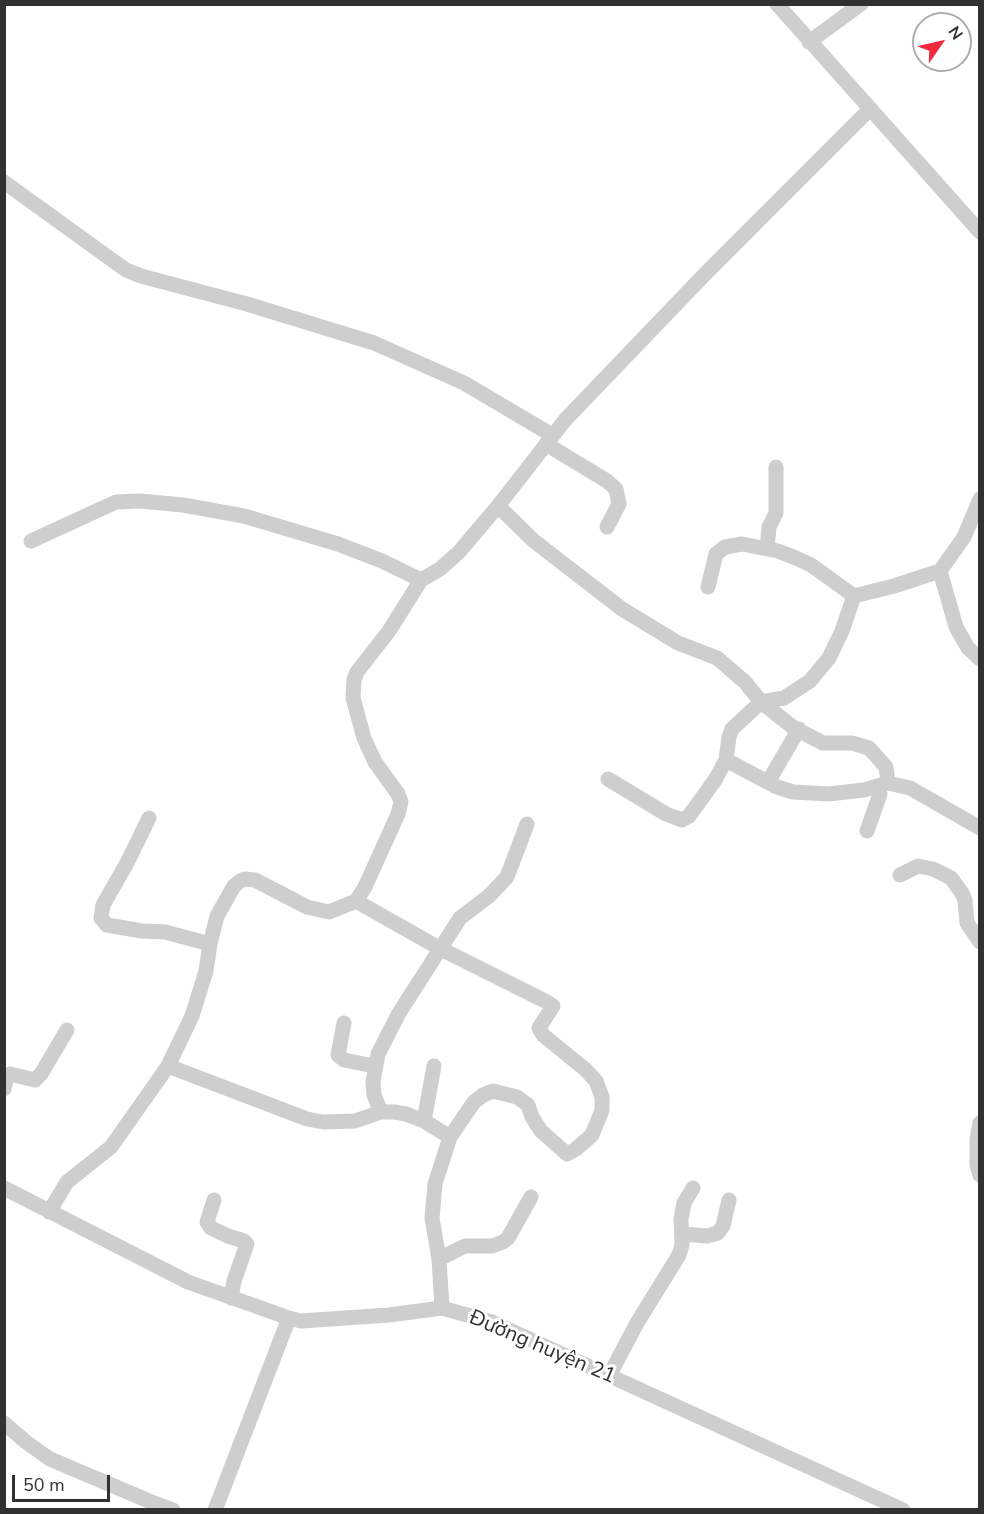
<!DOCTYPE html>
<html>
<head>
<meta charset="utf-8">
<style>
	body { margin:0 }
	#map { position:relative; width:984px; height:1514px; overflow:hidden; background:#fff; font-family:"Nunito Sans",sans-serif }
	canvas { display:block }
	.frame { position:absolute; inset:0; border:6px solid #313131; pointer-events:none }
	.north { position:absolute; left:912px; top:12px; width:60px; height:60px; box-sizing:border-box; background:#fff; border:2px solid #adadad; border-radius:50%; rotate:56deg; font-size:16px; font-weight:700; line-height:24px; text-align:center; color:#313131 }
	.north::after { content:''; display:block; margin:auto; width:21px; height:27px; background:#f1293a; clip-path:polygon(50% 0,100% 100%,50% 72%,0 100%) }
	.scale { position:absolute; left:12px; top:1475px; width:98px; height:27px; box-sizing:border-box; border:3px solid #313131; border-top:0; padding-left:8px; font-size:18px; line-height:21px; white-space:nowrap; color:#313131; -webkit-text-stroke:4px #fff; paint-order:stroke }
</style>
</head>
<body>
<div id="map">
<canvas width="984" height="1514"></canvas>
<div class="frame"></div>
<div class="north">N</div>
<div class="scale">50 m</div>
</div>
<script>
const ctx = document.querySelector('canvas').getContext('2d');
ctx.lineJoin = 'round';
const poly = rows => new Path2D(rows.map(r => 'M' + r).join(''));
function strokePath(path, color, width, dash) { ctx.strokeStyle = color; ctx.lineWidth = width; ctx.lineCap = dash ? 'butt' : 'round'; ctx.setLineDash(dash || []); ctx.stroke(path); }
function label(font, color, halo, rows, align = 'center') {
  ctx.font = font + ' "Nunito Sans",sans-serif'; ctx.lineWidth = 6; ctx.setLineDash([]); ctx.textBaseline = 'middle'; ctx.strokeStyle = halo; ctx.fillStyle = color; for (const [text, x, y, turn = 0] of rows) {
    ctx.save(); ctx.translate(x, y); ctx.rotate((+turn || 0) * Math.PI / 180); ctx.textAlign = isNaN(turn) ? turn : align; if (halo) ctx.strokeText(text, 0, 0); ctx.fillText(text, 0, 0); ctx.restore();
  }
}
strokePath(poly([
	[777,4,980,232],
	[809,42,861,4],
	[4,182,126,270,141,276,247,304,374,343,464,383,552,435],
	[546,444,607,481,616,489,619,504,607,527],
	[498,506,534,541,622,609,678,643,717,658,745,682,761,702,794,728,823,743,852,743,869,748,886,767,888,783],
	[31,541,116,502,140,501,183,505,244,516,338,544,382,561,421,580],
	[767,549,769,527,776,513,776,467],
	[940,571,956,627,968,648,980,659],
	[708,587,716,554,725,547,742,544,778,551,796,558,811,565,854,596],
	[726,760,777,787,793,792,829,794,864,790,888,783,910,788,980,828],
	[608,779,666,814,682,820,689,816,715,780,726,760,729,737,732,729,761,702,784,698,810,681,829,658,842,631,854,596,894,586,940,571,964,537,980,499],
	[768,782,799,729],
	[149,818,127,863,103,905,101,918,107,925,142,931,165,932,210,944],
	[867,831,880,794,878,787],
	[900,875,918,866,933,869,951,878,962,893,965,900,967,923,980,942],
	[356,901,439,948,547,1002,553,1006,539,1028,543,1035,586,1070,596,1081,602,1097,602,1110,592,1135,576,1149,567,1154,541,1131,532,1117,528,1105,517,1097,493,1091,483,1095,474,1102,450,1137,435,1184,432,1218,439,1259,442,1308],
	[344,1023,338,1055,344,1060,374,1066],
	[168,1066,307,1119,323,1122,355,1121,381,1112,394,1112,406,1114,424,1121,450,1137],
	[4,1089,7,1076,10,1074,35,1080,41,1074,67,1030],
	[381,1112,374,1095,373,1082,378,1054,399,1013,460,918,489,896,507,877,527,824],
	[424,1121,434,1066],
	[980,1123,977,1139,977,1165,980,1175],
	[4,1188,188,1282,289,1318,301,1321,389,1315,442,1308,492,1322,903,1510],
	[214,1200,207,1222,211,1228,228,1236,244,1241,247,1244,234,1281,231,1298],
	[49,1212,67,1182,111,1147,168,1066,192,1016,206,971,210,944,217,916,234,886,240,881,245,879,255,880,307,907,329,912,356,901,365,887,398,814,401,802,398,794,375,762,364,738,353,698,354,680,357,672,389,631,421,580,440,569,459,552,498,506,565,420,705,274,869,110],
	[683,1234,707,1236,718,1233,723,1226,729,1200],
	[439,1259,465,1246,492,1246,503,1242,508,1238,531,1197],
	[609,1376,637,1323,679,1255,682,1245,681,1219,684,1203,693,1188],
	[4,1423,26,1442,50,1459,149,1501,173,1510],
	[215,1510,289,1318]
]), '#cecece', 15);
label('21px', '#313131', '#fff', [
	["Đường huyện 21",542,1348,23]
]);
</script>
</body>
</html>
